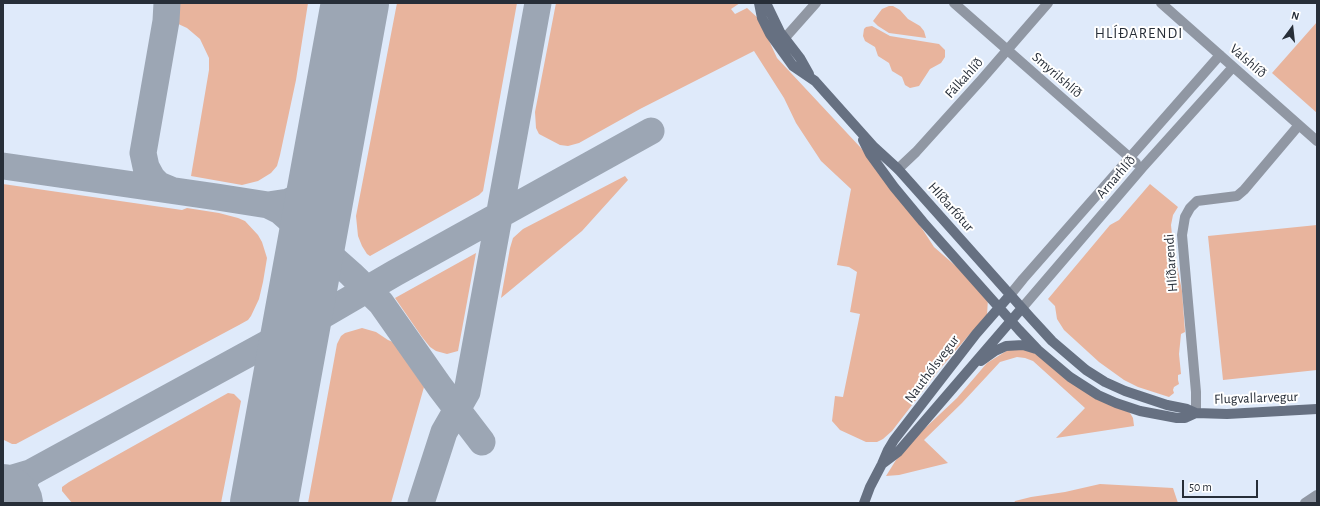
<!DOCTYPE html>
<html>
<head>
<meta charset="utf-8">
<style>
	body { margin:0 }
	#map { position:relative; width:1320px; height:506px; overflow:hidden; background:#dfeafa; font-family:"Alegreya Sans",sans-serif }
	canvas { display:block }
	.frame { position:absolute; inset:0; border:4px solid #272e38; pointer-events:none }
	.north { position:absolute; left:1272px; top:8px; width:40px; height:40px; -webkit-text-stroke:3px #fff; paint-order:stroke; rotate:15deg; font-size:11px; font-weight:700; line-height:16px; text-align:center; color:#272e38 }
	.north::after { content:''; display:block; margin:auto; width:14px; height:18px; background:#272e38; clip-path:polygon(50% 0,100% 100%,50% 72%,0 100%) }
	.scale { position:absolute; left:1182px; top:480px; width:76px; height:18px; box-sizing:border-box; border:2px solid #272e38; border-top:0; padding-left:5px; font-size:12px; line-height:14px; white-space:nowrap; color:#272e38; -webkit-text-stroke:3px #fff; paint-order:stroke }
</style>
</head>
<body>
<div id="map">
<canvas width="1320" height="506"></canvas>
<div class="frame"></div>
<div class="north">N</div>
<div class="scale">50 m</div>
</div>
<script>
const ctx = document.querySelector('canvas').getContext('2d');
ctx.lineJoin = 'round';
function fillPath(path, color) { ctx.fillStyle = color; ctx.fill(path, 'evenodd'); }
const poly = rows => new Path2D(rows.map(r => 'M' + r).join(''));
function strokePath(path, color, width, dash) { ctx.strokeStyle = color; ctx.lineWidth = width; ctx.lineCap = dash ? 'butt' : 'round'; ctx.setLineDash(dash || []); ctx.stroke(path); }
function label(font, color, halo, rows, align = 'center') {
  ctx.font = font + ' "Alegreya Sans",sans-serif'; ctx.lineWidth = 4; ctx.setLineDash([]); ctx.textBaseline = 'middle'; ctx.strokeStyle = halo; ctx.fillStyle = color; for (const [text, x, y, turn = 0] of rows) {
    ctx.save(); ctx.translate(x, y); ctx.rotate((+turn || 0) * Math.PI / 180); ctx.textAlign = isNaN(turn) ? turn : align; if (halo) ctx.strokeText(text, 0, 0); ctx.fillText(text, 0, 0); ctx.restore();
  }
}
fillPath(poly([
	[176,3,308,3,296,80,280,155,277,166,271,173,258,181,242,185,191,176,209,70,209,58,200,39,187,28,174,22],
	[397,3,517,3,483,191,479,195,370,256,367,254,362,246,358,236,356,216],
	[556,3,740,3,731,9,735,14,747,8,759,19,777,58,861,148,919,224,934,247,974,282,988,298,987,316,969,335,939,370,892,431,883,439,877,442,866,442,840,430,832,421,835,396,843,397,860,314,850,312,857,272,849,267,837,265,851,189,821,161,796,123,784,98,754,51,640,109,579,143,568,146,560,145,539,134,536,128,535,112],
	[889,6,893,6,900,10,908,19,920,26,924,31,926,38,889,33,878,26,873,21,882,9],
	[1317,22,1317,113,1272,73],
	[872,26,890,36,939,44,945,50,945,57,941,63,930,69,919,86,910,88,905,85,902,77,892,71,889,63,878,56,875,47,865,41,863,36,864,29,866,27],
	[625,176,628,180,582,231,501,298,510,248,513,238,523,229],
	[3,184,182,210,187,208,219,213,238,218,245,221,258,235,262,242,267,258,263,282,259,299,251,316,248,320,239,325,16,444,12,444,4,440],
	[1150,184,1178,207,1173,215,1171,225,1173,245,1182,291,1185,332,1181,334,1179,354,1181,374,1178,375,1178,380,1179,384,1174,387,1173,390,1174,393,1169,397,1138,387,1124,380,1099,362,1064,330,1057,319,1055,306,1048,299,1110,225,1119,220],
	[1317,225,1317,370,1223,380,1208,236],
	[476,253,458,351,447,354,436,351,430,347,422,337,395,298],
	[362,328,376,332,388,340,393,342,424,387,391,503,308,503,337,344,341,336,345,333],
	[1019,348,1034,353,1130,413,1133,418,1134,426,1056,438,1085,408,1033,361,1025,358,1017,357,1000,362,962,403,924,440,948,463,899,475,886,476,896,460,910,444,922,431,957,398,987,363,1008,350],
	[228,393,234,394,241,401,221,503,72,503,62,491,62,487,69,482],
	[1100,484,1173,488,1178,503,1014,503,1015,501,1031,497,1065,492]
]), '#e8b49d');
strokePath(poly([
	[167,3,166,21,143,153,146,167,152,178,159,185,171,190],
	[3,166,217,197,268,205,280,211,351,274,381,303,440,387,482,442],
	[320,191,319,229,324,246,330,253],
	[268,205,288,202,299,197,310,188,325,165],
	[295,225,301,234,305,248,307,267],
	[286,379,300,335,316,319,395,273,651,131],
	[3,481,30,473,270,342,285,331,299,309],
	[21,503,22,491,26,478,30,473],
	[421,503,444,432,467,392,538,3]
]), '#9ca6b4', 27);
strokePath(poly([
	[3,498,9,503],
	[264,503,355,3]
]), '#9ca6b4', 68);
strokePath(poly([
	[954,3,1136,163],
	[1161,3,1317,141],
	[784,39,816,3],
	[898,169,916,152,982,79,1048,3],
	[1010,295,1023,279,1220,55],
	[1022,308,1142,168,1233,67],
	[1196,413,1196,392,1182,235,1185,217,1190,208,1197,201,1237,196,1244,190,1299,125],
	[1305,503,1317,495]
]), '#9097a3', 10);
strokePath(poly([
	[759,3,762,18,770,34,793,66,815,81,874,147,898,169,1030,317,1052,341,1086,370,1105,382,1125,391,1167,405,1187,409,1196,413,1227,414,1317,409],
	[766,3,780,32,800,58,809,74],
	[863,140,870,154,894,187,923,222,1019,330,1038,350,1070,377,1098,395,1116,403,1140,411,1177,418,1185,418,1196,413],
	[981,361,995,351,1006,346,1023,345,1036,349],
	[882,464,898,452,1022,308],
	[864,503,870,487,882,464,888,450,894,440,976,334,1010,295]
]), '#667081', 10);
label('14px', '#272e38', '#fff', [
	["Valshlíð",1248,61,41],
	["Smyrilshlíð",1057,75,41],
	["Fálkahlíð",964,78,-48],
	["Arnarhlíð",1116,177,-49],
	["Hlíðarfótur",951,207,48],
	["Hlíðarendi",1171,263,-94],
	["Nauthólsvegur",932,369,-53],
	["Flugvallarvegur",1256,398,-2]
]);
ctx.letterSpacing = '1px';
label('15px', '#272e38', '#fff', [
	["HLÍÐARENDI",1139,33]
]);
ctx.letterSpacing = '0px';
</script>
</body>
</html>
